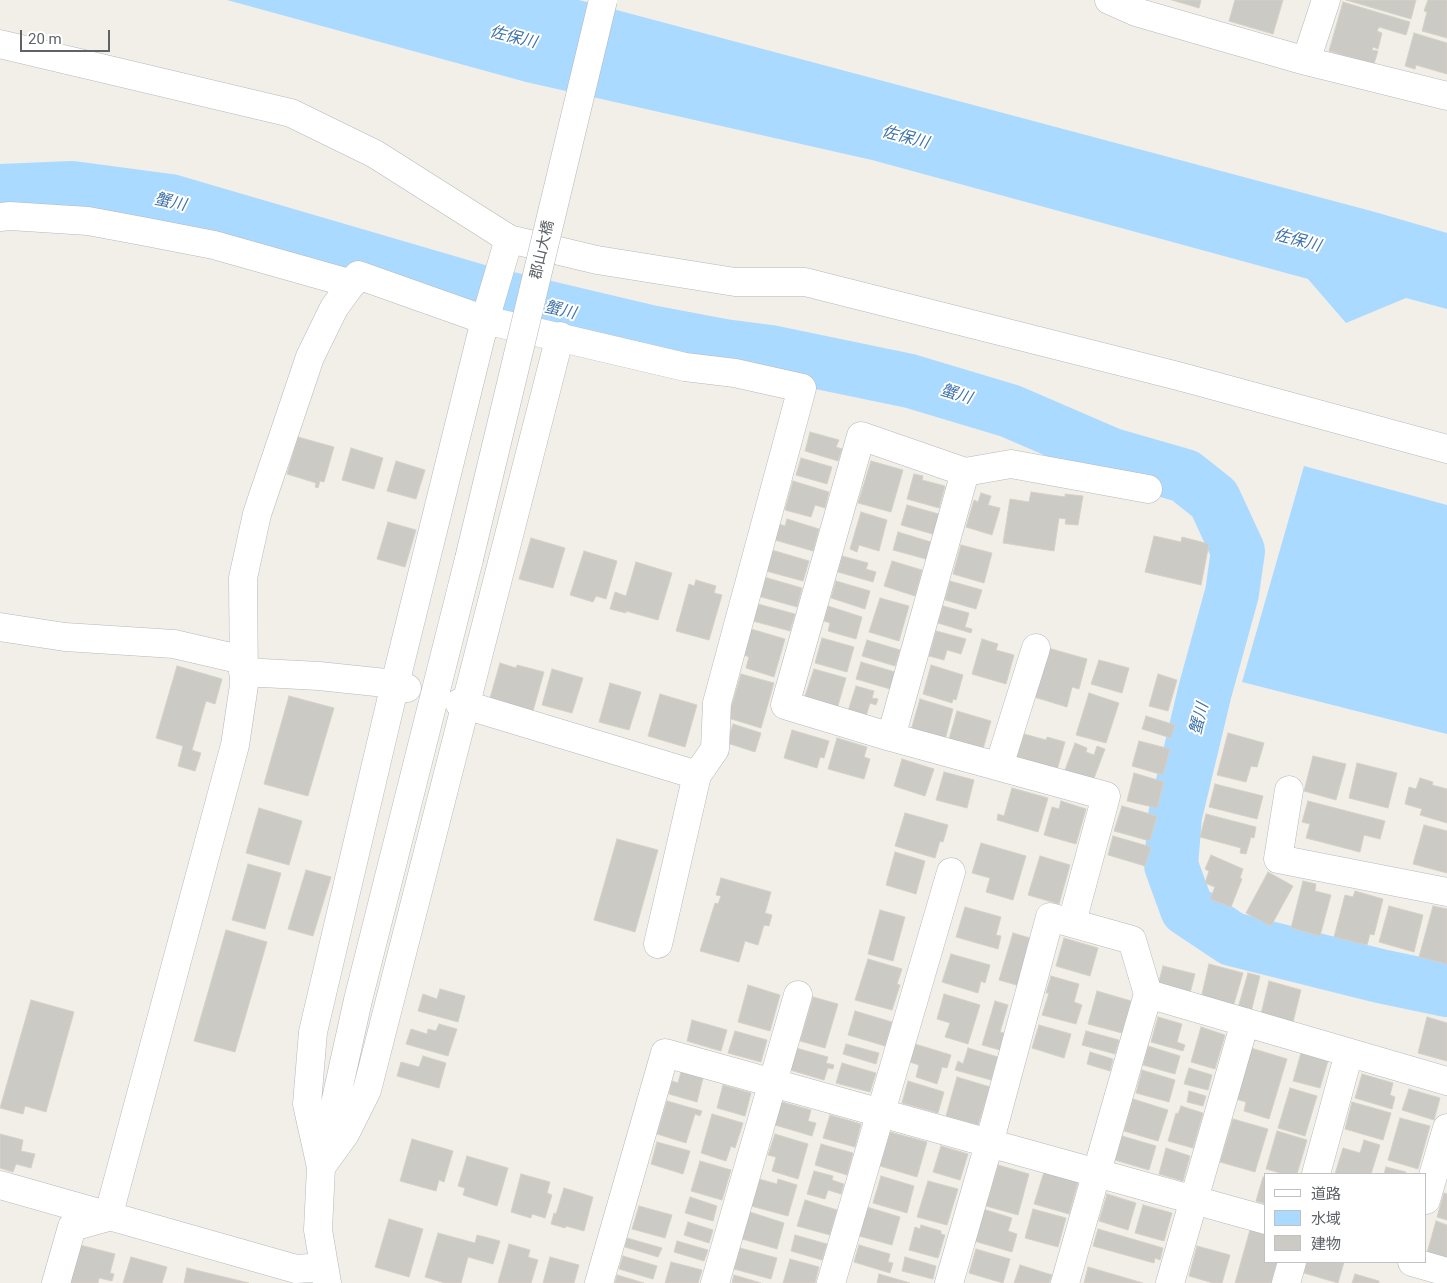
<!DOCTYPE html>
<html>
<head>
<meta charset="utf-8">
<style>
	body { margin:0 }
	#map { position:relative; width:1447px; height:1283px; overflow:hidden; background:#f1efe8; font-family:Roboto,"Noto Sans JP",sans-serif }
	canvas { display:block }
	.legend { position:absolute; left:1264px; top:1173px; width:162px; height:90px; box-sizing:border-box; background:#fff; border:1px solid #bfc1c3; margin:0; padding:6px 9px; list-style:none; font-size:15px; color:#5f6368 }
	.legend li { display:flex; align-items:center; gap:10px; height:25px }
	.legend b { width:25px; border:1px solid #bfc1c3 }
	.scale { position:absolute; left:20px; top:30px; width:90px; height:22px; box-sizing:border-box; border:2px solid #5f6368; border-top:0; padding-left:6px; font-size:15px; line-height:18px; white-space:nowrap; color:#5f6368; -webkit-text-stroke:4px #fff; paint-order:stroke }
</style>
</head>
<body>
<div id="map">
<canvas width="1447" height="1283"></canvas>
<ul class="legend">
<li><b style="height:6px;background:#fff"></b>道路</li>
<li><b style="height:14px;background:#aadaff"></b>水域</li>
<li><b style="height:14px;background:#cccac5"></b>建物</li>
</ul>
<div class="scale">20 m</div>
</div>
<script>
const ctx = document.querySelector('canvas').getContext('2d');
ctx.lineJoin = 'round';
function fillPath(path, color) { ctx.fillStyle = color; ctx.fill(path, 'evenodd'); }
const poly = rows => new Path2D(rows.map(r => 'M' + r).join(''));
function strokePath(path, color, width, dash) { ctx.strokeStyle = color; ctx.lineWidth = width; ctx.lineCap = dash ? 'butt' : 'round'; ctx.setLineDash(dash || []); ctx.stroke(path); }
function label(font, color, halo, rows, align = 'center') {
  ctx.font = font + ' Roboto,"Noto Sans JP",sans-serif'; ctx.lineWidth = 4; ctx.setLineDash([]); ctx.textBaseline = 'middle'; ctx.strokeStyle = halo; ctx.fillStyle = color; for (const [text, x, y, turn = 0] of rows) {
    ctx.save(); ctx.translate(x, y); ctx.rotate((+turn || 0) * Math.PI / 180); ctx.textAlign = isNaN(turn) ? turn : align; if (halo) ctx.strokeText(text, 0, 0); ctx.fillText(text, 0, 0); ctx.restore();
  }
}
fillPath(poly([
	[227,0,579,0,1375,212,1447,233,1447,309,1406,298,1346,323,1308,279,872,160,526,82],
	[1304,466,1447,505,1447,734,1242,682]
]), '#aadaff');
strokePath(poly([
	[0,191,72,188,170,201,481,292,650,332,724,346,770,352,910,381,1010,411,1112,455,1185,476,1214,499,1238,551,1232,593,1205,691,1175,816,1171,865,1187,909,1232,939,1380,976,1447,990]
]), '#aadaff', 54);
const building = poly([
	[1172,0,1201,0,1199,8,1172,0],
	[1235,0,1283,0,1273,34,1229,21,1235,0],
	[1346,0,1416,0,1411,19,1346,0],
	[1428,0,1447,0,1447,38,1422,31,1427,12,1424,11,1428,0],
	[1343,2,1410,22,1406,35,1379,27,1377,31,1382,33,1378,49,1373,47,1372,50,1378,51,1374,64,1329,51,1343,2],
	[1414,33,1447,43,1447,74,1416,65,1415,69,1405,66,1414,33],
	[810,432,839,440,836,447,842,449,838,461,805,451,810,432],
	[298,437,334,447,324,482,320,481,318,488,315,487,316,483,287,474,298,437],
	[351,448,383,458,374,489,342,480,351,448],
	[801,458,832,467,827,484,796,475,801,458],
	[396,461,425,470,416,499,387,491,396,461],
	[871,461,903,470,891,512,858,503,871,461],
	[914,474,923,476,922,480,945,486,939,508,907,499,914,474],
	[793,481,829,492,825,508,815,505,811,517,785,510,793,481],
	[1031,492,1065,497,1065,494,1083,496,1078,525,1065,524,1066,519,1059,518,1054,551,1003,543,1010,499,1029,502,1031,492],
	[981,493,991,496,988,505,1000,508,992,535,966,527,974,500,978,502,981,493],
	[907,505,942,515,936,535,901,525,907,505],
	[861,512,887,520,879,551,859,545,857,552,850,549,861,512],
	[787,519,819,529,813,551,775,540,779,524,785,526,787,519],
	[388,522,416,530,405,567,377,559,388,522],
	[898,532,931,542,926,559,893,550,898,532],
	[1154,536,1181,542,1182,537,1209,544,1201,585,1145,572,1154,536],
	[531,538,565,548,553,588,519,579,531,538],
	[961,545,992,553,984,583,953,574,961,545],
	[772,550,809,561,803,581,766,571,772,550],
	[584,551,617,561,606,599,596,596,593,602,570,595,584,551],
	[842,556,868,563,866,569,876,572,873,582,838,572,842,556],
	[892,561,922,570,915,596,884,586,892,561],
	[636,562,672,573,658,620,626,611,626,613,610,609,615,592,626,596,636,562],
	[764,577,802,588,797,607,758,596,764,577],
	[696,580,716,586,714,593,722,595,709,640,676,631,689,584,694,586,696,580],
	[836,581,870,591,865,609,831,598,836,581],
	[950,581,982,590,976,609,945,600,950,581],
	[880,598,909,606,899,641,869,632,880,598],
	[758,604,795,614,790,631,753,621,758,604],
	[828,606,862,617,856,639,828,631,830,623,824,621,828,606],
	[943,606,969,613,965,627,972,629,971,633,938,623,943,606],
	[751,629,785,639,774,677,746,668,749,657,744,655,751,629],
	[936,631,966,639,961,654,947,650,944,660,929,656,936,631],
	[822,638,854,647,847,672,815,663,822,638],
	[982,639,998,644,996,650,1014,655,1006,684,972,674,982,639],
	[867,640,900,650,895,666,862,656,867,640],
	[1048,648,1087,659,1079,689,1072,687,1067,707,1034,697,1048,648],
	[1099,660,1129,668,1122,693,1091,684,1099,660],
	[861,662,895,672,890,689,856,679,861,662],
	[500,663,516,668,517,665,544,672,533,711,490,698,500,663],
	[931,665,963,675,956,700,953,699,952,703,923,694,931,665],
	[177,666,222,679,215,704,206,701,192,750,201,753,195,771,178,766,183,746,156,738,177,666],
	[552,669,583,678,572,713,542,705,552,669],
	[814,669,846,678,837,709,804,699,814,669],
	[741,674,774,683,761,728,728,718,741,674],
	[1158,674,1177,680,1168,711,1149,706,1158,674],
	[610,683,641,692,629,730,599,722,610,683],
	[856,686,874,691,872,698,878,699,876,705,870,703,866,716,848,711,856,686],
	[1089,693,1119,703,1106,743,1076,735,1089,693],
	[660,694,697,705,685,747,648,736,660,694],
	[289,696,334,708,308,796,264,784,289,696],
	[920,699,953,709,945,740,911,730,920,699],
	[957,711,991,721,983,749,949,739,957,711],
	[1146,716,1175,725,1171,738,1142,729,1146,716],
	[733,724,761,733,755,752,727,743,733,724],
	[792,730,829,741,824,758,820,757,817,768,784,758,792,730],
	[1228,733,1264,743,1257,767,1251,766,1246,782,1217,775,1228,733],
	[1024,734,1046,740,1047,737,1065,742,1057,770,1016,758,1024,734],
	[837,738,867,747,864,757,870,759,864,779,828,769,837,738],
	[1139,741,1170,749,1163,775,1132,766,1139,741],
	[1075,743,1087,748,1086,752,1094,755,1097,746,1105,749,1093,781,1065,770,1075,743],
	[1313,756,1346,764,1336,800,1304,791,1313,756],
	[902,759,934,769,925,796,894,786,902,759],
	[1357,763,1397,773,1388,808,1349,798,1357,763],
	[944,772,974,780,967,808,936,800,944,772],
	[1134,773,1164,782,1157,808,1127,801,1134,773],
	[1420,778,1433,782,1432,785,1447,789,1447,823,1420,815,1422,809,1405,804,1409,787,1416,789,1420,778],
	[1215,784,1263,796,1257,819,1209,807,1215,784],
	[1012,788,1048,798,1038,832,997,820,998,814,1004,816,1012,788],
	[1061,801,1086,809,1076,844,1044,835,1052,807,1059,809,1061,801],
	[1308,801,1385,821,1380,839,1364,835,1360,852,1306,838,1310,824,1302,822,1308,801],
	[1122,806,1157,816,1150,841,1114,831,1122,806],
	[259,808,302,821,289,865,246,853,259,808],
	[905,813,948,825,943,842,940,841,935,858,895,846,905,813],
	[1206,814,1256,827,1254,838,1251,837,1246,854,1240,853,1241,848,1200,837,1206,814],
	[1424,825,1447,831,1447,873,1413,864,1424,825],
	[1113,836,1151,847,1145,866,1108,855,1113,836],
	[617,839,658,850,635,932,594,920,617,839],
	[981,843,1026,856,1013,900,986,892,990,878,972,873,981,843],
	[895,852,925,861,916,894,886,885,895,852],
	[1211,855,1243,869,1240,878,1242,879,1231,907,1210,899,1215,887,1205,883,1209,871,1205,869,1211,855],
	[1040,856,1070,865,1059,904,1028,895,1040,856],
	[248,864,281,873,265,929,232,920,248,864],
	[306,870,331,877,313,936,288,929,306,870],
	[1268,872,1293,886,1271,926,1246,913,1268,872],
	[721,878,771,892,765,913,772,915,769,926,764,925,758,945,745,941,739,962,700,951,715,903,718,904,721,896,716,895,721,878],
	[1303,881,1316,884,1315,891,1331,895,1320,936,1291,928,1303,881],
	[1355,891,1383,899,1374,935,1370,934,1367,945,1334,937,1345,895,1353,897,1355,891],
	[1389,906,1423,915,1414,952,1379,942,1389,906],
	[1433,906,1447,909,1447,964,1419,957,1433,906],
	[965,907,1001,917,996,935,1001,936,998,949,956,937,965,907],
	[880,910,905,917,893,961,868,954,880,910],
	[226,930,267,942,235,1052,194,1041,226,930],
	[1013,933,1030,938,1026,951,1030,952,1020,986,999,980,1013,933],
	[1064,938,1098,948,1090,976,1056,966,1064,938],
	[951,954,990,965,985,983,981,981,978,993,942,982,951,954],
	[868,959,902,969,897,984,900,985,892,1010,855,1000,868,959],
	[1209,964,1243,973,1233,1007,1201,998,1209,964],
	[1163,966,1195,974,1190,993,1158,985,1163,966],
	[1248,973,1260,976,1251,1012,1238,1008,1248,973],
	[1051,976,1079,984,1074,1002,1082,1005,1076,1024,1042,1015,1049,993,1046,993,1051,976],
	[1269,981,1301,990,1293,1022,1261,1014,1269,981],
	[748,985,780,995,770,1031,738,1022,748,985],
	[440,989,465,996,458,1022,418,1011,423,994,437,999,440,989],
	[1097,991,1131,1001,1122,1033,1088,1024,1097,991],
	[944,994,980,1005,968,1044,945,1037,950,1023,937,1019,944,994],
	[813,997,838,1004,825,1048,800,1041,813,997],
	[31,1000,74,1012,46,1112,25,1106,23,1114,0,1108,31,1000],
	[995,1001,1008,1005,1000,1032,1004,1033,1000,1050,982,1045,995,1001],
	[855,1011,892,1022,885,1046,848,1035,855,1011],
	[1158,1017,1182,1024,1177,1042,1185,1045,1183,1051,1151,1042,1158,1017],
	[1427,1017,1447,1023,1447,1061,1418,1053,1427,1017],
	[692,1020,727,1030,721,1051,687,1041,692,1020],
	[439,1024,457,1029,448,1056,406,1044,411,1029,427,1034,428,1029,436,1031,439,1024],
	[1039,1025,1071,1034,1064,1058,1032,1048,1039,1025],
	[1201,1027,1225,1035,1215,1069,1191,1062,1201,1027],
	[735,1031,767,1040,761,1062,728,1053,735,1031],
	[1086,1031,1119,1040,1115,1054,1082,1045,1086,1031],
	[846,1044,879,1053,876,1064,843,1054,846,1044],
	[915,1044,951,1055,947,1068,942,1067,937,1084,916,1077,919,1065,910,1062,915,1044],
	[1148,1046,1180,1056,1175,1074,1143,1065,1148,1046],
	[796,1048,828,1057,826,1063,834,1065,833,1069,828,1068,824,1080,790,1070,796,1048],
	[968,1048,998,1057,991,1080,955,1070,958,1061,963,1064,968,1048],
	[1251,1048,1287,1059,1269,1119,1244,1111,1246,1102,1236,1099,1251,1048],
	[1090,1052,1113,1059,1110,1071,1087,1064,1090,1052],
	[1301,1053,1328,1061,1320,1088,1293,1081,1301,1053],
	[423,1056,446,1063,439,1088,397,1076,401,1062,419,1067,423,1056],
	[842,1063,876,1073,870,1092,836,1083,842,1063],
	[1189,1068,1212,1075,1208,1090,1184,1084,1189,1068],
	[1142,1070,1175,1080,1169,1102,1136,1093,1142,1070],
	[681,1072,703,1078,697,1102,669,1094,672,1081,678,1083,681,1072],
	[1362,1074,1393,1083,1390,1095,1395,1097,1392,1109,1355,1098,1362,1074],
	[957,1077,990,1087,978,1125,946,1116,957,1077],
	[908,1081,944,1092,938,1113,902,1103,908,1081],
	[723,1085,751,1093,745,1116,717,1108,723,1085],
	[1290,1088,1317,1096,1305,1136,1278,1128,1290,1088],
	[1409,1089,1440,1098,1434,1120,1402,1110,1409,1089],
	[1189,1091,1206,1096,1203,1106,1187,1102,1189,1091],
	[1133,1099,1168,1110,1158,1141,1124,1131,1133,1099],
	[667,1101,702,1111,700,1116,695,1114,686,1143,657,1134,667,1101],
	[782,1102,811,1110,808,1121,816,1123,812,1136,775,1125,782,1102],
	[1352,1102,1391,1113,1383,1140,1345,1129,1352,1102],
	[1181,1106,1203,1113,1193,1148,1168,1141,1176,1113,1178,1114,1181,1106],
	[712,1114,743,1123,735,1148,731,1146,726,1161,701,1153,712,1114],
	[830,1115,861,1124,855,1147,823,1138,830,1115],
	[1400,1118,1430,1126,1418,1169,1388,1160,1400,1118],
	[1233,1119,1268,1129,1255,1172,1220,1162,1233,1119],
	[1277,1131,1307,1140,1297,1174,1284,1174,1266,1169,1277,1131],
	[890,1132,927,1142,917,1177,880,1166,890,1132],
	[0,1134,23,1140,21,1151,35,1154,31,1168,16,1164,13,1172,0,1168,0,1134],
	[775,1134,808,1144,798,1179,772,1171,776,1157,768,1155,775,1134],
	[1122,1136,1156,1146,1149,1170,1115,1160,1122,1136],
	[412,1139,453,1151,444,1182,439,1180,436,1191,400,1181,412,1139],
	[1364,1140,1380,1145,1371,1174,1335,1174,1343,1148,1360,1153,1364,1140],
	[657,1142,690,1151,683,1174,651,1164,657,1142],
	[821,1144,853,1153,847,1175,815,1165,821,1144],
	[941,1146,968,1154,960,1180,933,1172,941,1146],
	[1166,1148,1190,1156,1183,1181,1159,1174,1166,1148],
	[467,1156,508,1168,497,1206,463,1195,465,1188,458,1186,467,1156],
	[700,1161,731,1170,722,1200,691,1191,700,1161],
	[998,1165,1029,1174,1018,1215,986,1206,998,1165],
	[1386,1167,1406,1172,1405,1174,1384,1174,1386,1167],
	[814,1171,833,1176,832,1180,844,1184,841,1194,828,1190,825,1199,807,1194,814,1171],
	[1044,1172,1078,1182,1069,1214,1034,1204,1044,1172],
	[521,1174,550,1182,547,1193,552,1195,545,1218,532,1214,531,1218,511,1212,521,1174],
	[881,1176,914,1186,907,1213,873,1203,881,1176],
	[1263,1177,1266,1178,1266,1204,1256,1201,1263,1177],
	[759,1179,777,1184,778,1179,797,1185,788,1216,751,1206,759,1179],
	[928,1181,958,1189,947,1225,917,1217,928,1181],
	[564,1188,593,1197,584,1231,566,1226,565,1228,551,1224,554,1213,556,1214,564,1188],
	[1444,1193,1447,1194,1447,1220,1437,1217,1444,1193],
	[1107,1194,1136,1203,1128,1230,1099,1221,1107,1194],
	[690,1197,717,1206,713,1221,685,1213,690,1197],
	[805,1200,837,1210,830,1235,797,1226,805,1200],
	[1143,1205,1172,1213,1164,1241,1135,1233,1143,1205],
	[639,1206,672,1215,665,1238,632,1229,639,1206],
	[867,1207,900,1217,892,1245,859,1236,867,1207],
	[983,1209,1012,1218,1008,1231,1017,1234,1012,1252,974,1241,983,1209],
	[1033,1209,1066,1218,1058,1247,1025,1238,1033,1209],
	[750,1212,784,1223,777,1249,742,1239,750,1212],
	[389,1219,423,1229,409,1277,375,1267,389,1219],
	[1436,1221,1447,1225,1447,1259,1427,1253,1436,1221],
	[688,1222,713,1230,709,1243,684,1235,688,1222],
	[921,1225,941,1231,941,1234,945,1235,938,1258,909,1250,915,1227,920,1229,921,1225],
	[1098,1229,1163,1248,1160,1260,1155,1258,1154,1263,1093,1246,1098,1229],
	[1250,1230,1266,1234,1266,1262,1277,1262,1271,1283,1235,1283,1250,1230],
	[438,1233,475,1243,477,1235,500,1241,493,1264,468,1257,461,1283,445,1283,425,1277,438,1233],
	[795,1235,827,1244,822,1260,791,1251,795,1235],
	[627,1238,662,1248,658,1257,625,1247,627,1238],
	[677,1241,708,1250,704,1261,674,1252,677,1241],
	[509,1244,530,1250,528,1257,538,1260,531,1283,498,1283,509,1244],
	[80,1245,115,1254,110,1273,114,1274,112,1281,99,1278,98,1283,69,1283,80,1245],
	[859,1245,890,1254,888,1262,893,1263,890,1273,854,1262,859,1245],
	[1197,1246,1230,1255,1222,1283,1213,1283,1189,1276,1197,1246],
	[740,1248,777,1258,771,1279,734,1269,740,1248],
	[976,1249,1010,1259,1003,1283,969,1273,976,1249],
	[623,1256,657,1266,653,1279,619,1269,623,1256],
	[131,1257,167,1267,162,1283,123,1283,131,1257],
	[550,1257,579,1265,574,1283,543,1283,550,1257],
	[905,1257,936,1266,933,1279,902,1271,905,1257],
	[790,1259,819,1267,815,1283,783,1283,790,1259],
	[671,1262,702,1270,698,1283,665,1283,671,1262],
	[1307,1262,1344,1262,1338,1283,1304,1273,1307,1262],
	[1020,1265,1052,1275,1049,1283,1014,1283,1020,1265],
	[1088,1267,1143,1283,1084,1283,1088,1267],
	[187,1268,249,1283,184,1283,187,1268],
	[879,1274,910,1283,877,1283,879,1274],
	[1355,1274,1379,1281,1379,1283,1352,1283,1355,1274],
	[617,1275,644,1283,615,1283,617,1275],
	[734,1275,761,1283,732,1283,734,1275]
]);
fillPath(building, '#cccac5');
strokePath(building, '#d6d1c6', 1);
const minor = poly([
	[1109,0,1136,12,1306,61,1447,96],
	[0,44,291,113,375,154,509,239,597,260,735,282,805,282,1178,376,1447,449],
	[1306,61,1326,0],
	[0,217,10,216,88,221,147,232,214,245,352,284],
	[0,627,65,637,174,644,243,660],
	[243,672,319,676,395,684,407,688],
	[459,703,697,775],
	[891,737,965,472],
	[999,766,1036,648],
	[1289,790,1278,859,1447,892],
	[1072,922,1106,796,891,737,785,705,861,436,965,472,1011,464,1148,489],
	[321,1167,307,1104,313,1032,395,684,485,320,509,239],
	[321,1167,345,1134,367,1090,560,336],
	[1316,1174,1349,1053],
	[0,1185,296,1269,323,1267],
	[1426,1200,1447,1128],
	[1412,1262,1447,1272],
	[56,1283,72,1227,108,1217,235,745,244,685,243,578,257,514,310,357,334,308,358,275,485,320,685,367,735,373,802,388,717,703,715,749,697,775,658,944],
	[327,1283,318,1230,321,1167,358,1000,469,559],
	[599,1283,665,1053,1266,1220],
	[715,1283,798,995],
	[831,1283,951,872],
	[949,1283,989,1144,1050,917,1132,940,1148,994,1447,1081],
	[1065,1283,1148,994],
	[1170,1283,1245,1022],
	[1286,1283,1292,1262]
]);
strokePath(minor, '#b5b8bc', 29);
strokePath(minor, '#fff', 28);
const minorBridge = poly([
	[469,559,603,0]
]);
strokePath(minorBridge, '#b5b8bc', 29, []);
strokePath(minorBridge, '#fff', 28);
label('15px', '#5f6368', '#fff', [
	["郡山大橋",543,250,-77]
]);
label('italic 16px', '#4174aa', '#fff', [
	["佐保川",513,38,14],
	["佐保川",905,138,15],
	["蟹川",170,203,12],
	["佐保川",1297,241,15],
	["蟹川",560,311,13],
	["蟹川",956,395,17],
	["蟹川",1200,719,-76]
]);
</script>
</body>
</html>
